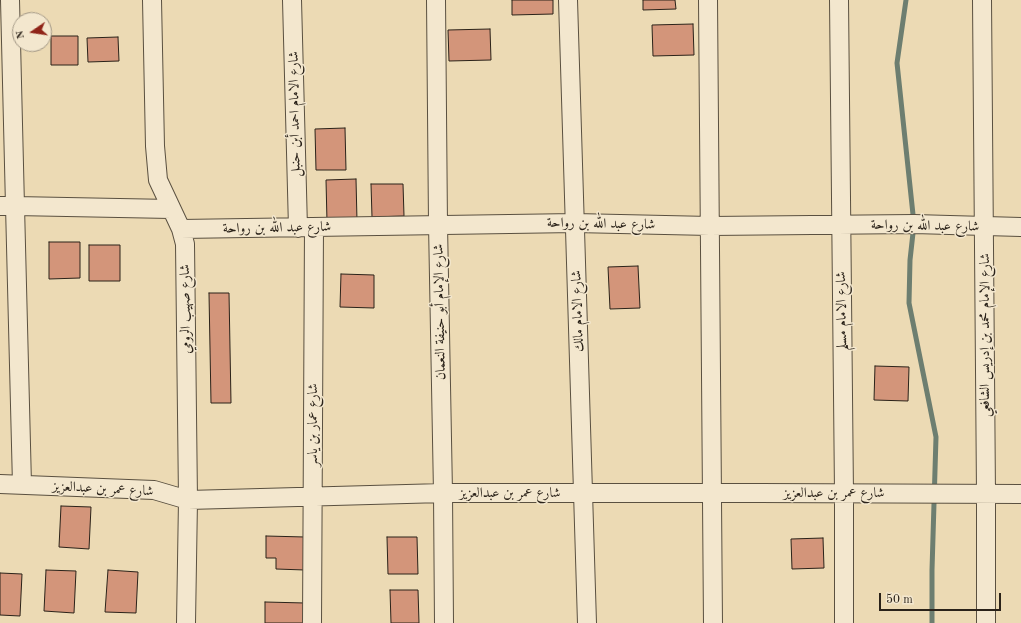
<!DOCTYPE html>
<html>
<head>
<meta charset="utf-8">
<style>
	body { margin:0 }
	#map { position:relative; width:1021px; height:623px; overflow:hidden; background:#ecdab4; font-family:"Old Standard TT",serif }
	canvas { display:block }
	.north { position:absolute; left:12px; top:12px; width:40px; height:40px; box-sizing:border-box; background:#f3e7ce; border:1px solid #a39886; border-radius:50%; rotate:257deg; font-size:11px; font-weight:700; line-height:16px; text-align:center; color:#2a2219 }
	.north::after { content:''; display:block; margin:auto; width:14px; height:18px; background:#8f2418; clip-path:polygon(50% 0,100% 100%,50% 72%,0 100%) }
	.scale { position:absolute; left:879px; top:593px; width:122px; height:18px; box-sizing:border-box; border:2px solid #2a2219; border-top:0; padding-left:5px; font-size:12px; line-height:14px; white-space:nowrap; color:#2a2219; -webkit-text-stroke:3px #f3e7ce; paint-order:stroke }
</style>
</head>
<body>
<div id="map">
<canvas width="1021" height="623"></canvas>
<div class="north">N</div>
<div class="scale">50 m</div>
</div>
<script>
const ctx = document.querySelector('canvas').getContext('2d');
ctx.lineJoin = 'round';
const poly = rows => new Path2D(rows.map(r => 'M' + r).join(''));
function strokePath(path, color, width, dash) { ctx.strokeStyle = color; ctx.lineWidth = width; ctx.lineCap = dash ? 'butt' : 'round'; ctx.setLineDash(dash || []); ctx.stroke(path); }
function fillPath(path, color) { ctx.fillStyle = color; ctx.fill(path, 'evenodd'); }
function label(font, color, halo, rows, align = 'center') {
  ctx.font = font + ' "Old Standard TT",Amiri,serif'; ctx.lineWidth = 3; ctx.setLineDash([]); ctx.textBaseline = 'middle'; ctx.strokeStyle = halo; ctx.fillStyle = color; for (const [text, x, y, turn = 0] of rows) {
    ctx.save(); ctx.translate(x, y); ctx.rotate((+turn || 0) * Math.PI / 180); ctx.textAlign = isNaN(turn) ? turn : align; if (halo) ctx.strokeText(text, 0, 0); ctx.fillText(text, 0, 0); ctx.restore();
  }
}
strokePath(poly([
	[906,0,897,63,914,224,910,260,909,303,936,437,932,570,932,623]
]), '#6d7e70', 5);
const building = poly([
	[512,0,553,0,553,14,512,15,512,0],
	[643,0,675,0,676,9,643,10,643,0],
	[693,24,694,55,653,56,652,25,693,24],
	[490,29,491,60,449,61,448,30,490,29],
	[51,36,78,36,78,65,51,65,51,36],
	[118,37,119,61,88,62,87,38,118,37],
	[345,128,346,170,316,170,315,129,345,128],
	[356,179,357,221,327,222,326,180,356,179],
	[371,184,403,184,404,216,372,217,371,184],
	[49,242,80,242,80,278,49,279,49,242],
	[89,245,120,245,120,281,89,281,89,245],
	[638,266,640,308,610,309,608,267,638,266],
	[341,274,374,275,374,308,340,307,341,274],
	[209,293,229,293,231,403,211,403,209,293],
	[875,366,909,367,908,401,874,400,875,366],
	[61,506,91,507,89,549,59,547,61,506],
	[266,536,305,537,305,570,276,569,276,558,266,558,266,536],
	[387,537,417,537,418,574,388,574,387,537],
	[823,538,824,568,792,569,791,539,823,538],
	[46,570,76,571,74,613,44,611,46,570],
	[108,570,138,572,136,613,105,612,108,570],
	[0,573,22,574,20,616,0,615,0,573],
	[390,590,418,590,419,623,391,623,390,590],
	[265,602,305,603,304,623,265,623,265,602]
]);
fillPath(building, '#d3957a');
strokePath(building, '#2a2219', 1);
const minor = poly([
	[10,0,15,206,171,209],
	[152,0,155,146,158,180,181,229,185,244,188,500,186,623],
	[292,0,298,228],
	[436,0,438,224,443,493,444,623],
	[568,0,587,623],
	[708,0,713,623],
	[839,0,844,493,844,623],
	[982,0,986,494,986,623],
	[0,206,15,206,22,485],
	[181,229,575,223,710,226,914,224,1021,227],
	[0,484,154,490,188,500,443,493,759,493,1021,494],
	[312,623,314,227]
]);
strokePath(minor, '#5a5040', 20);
strokePath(minor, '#f3e7ce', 18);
label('14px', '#2a2219', '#f3e7ce', [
	["شارع الامام احمد أبن حنبل",295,114,-91],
	["شارع عبد الله بن رواحة",601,224,1],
	["شارع عبد الله بن رواحة",925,226,1],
	["شارع عبد الله بن رواحة",277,228,-1],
	["شارع صهيب الرومي",186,309,-91],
	["شارع الامام مالك",578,311,-92],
	["شارع الامام مسلم",842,311,-91],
	["شارع الإمام أبو حنيفة النعمان",440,312,-91],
	["شارع الإمام محمد بن إدريس الشافعي",985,335,-90],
	["شارع عمار بن ياسر",313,425,-90],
	["شارع عمر بن عبدالعزيز",103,489,3],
	["شارع عمر بن عبدالعزيز",510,493],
	["شارع عمر بن عبدالعزيز",834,493]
]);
</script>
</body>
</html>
